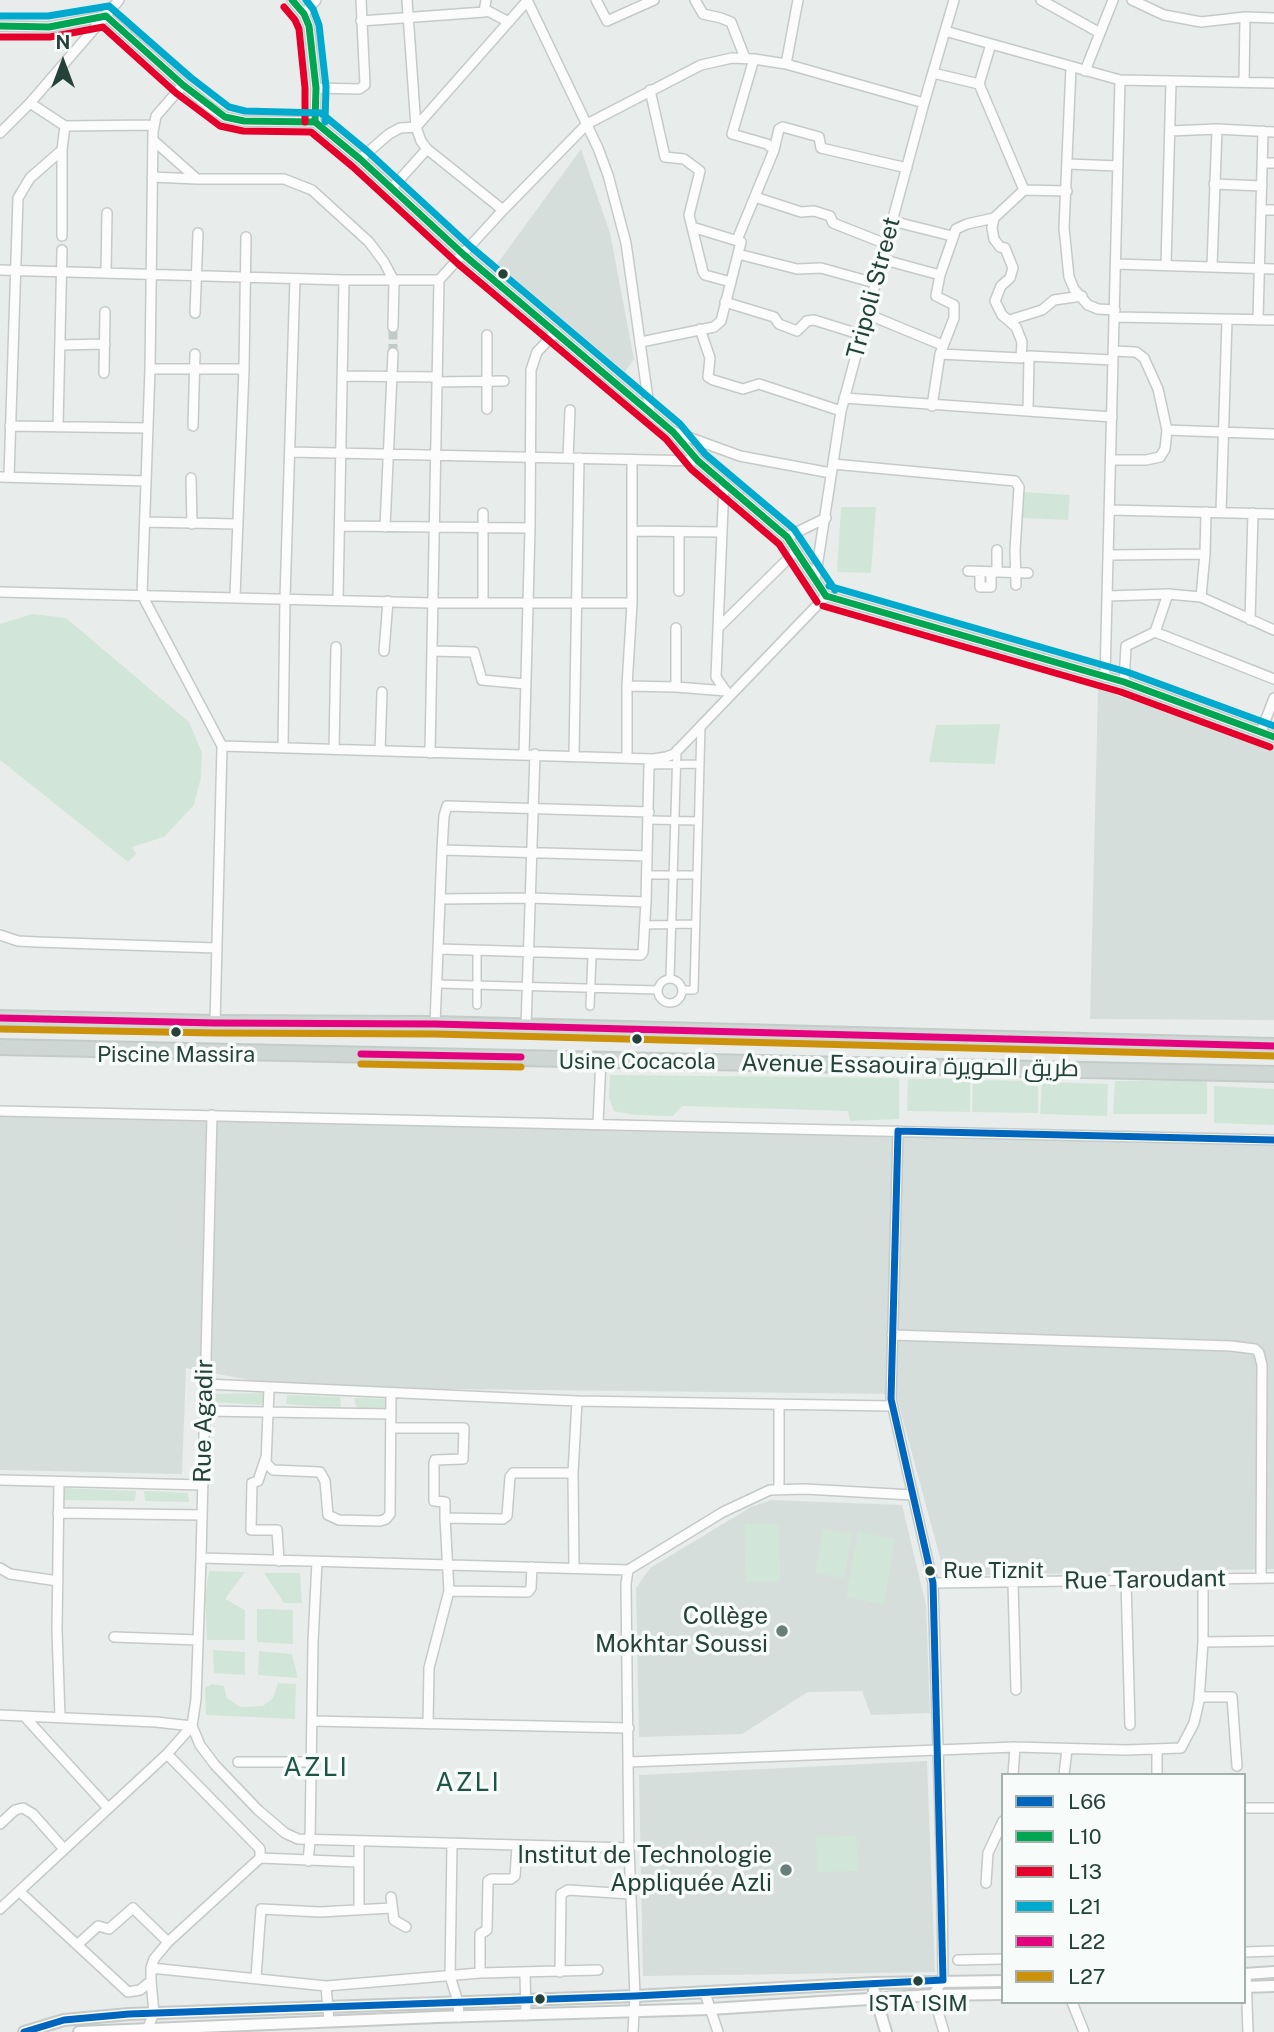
<!DOCTYPE html>
<html>
<head>
<meta charset="utf-8">
<style>
	body { margin:0 }
	#map { position:relative; width:1274px; height:2032px; overflow:hidden; background:#e8edeb; font-family:"Public Sans",sans-serif }
	canvas { display:block }
	.legend { position:absolute; left:1001px; top:1773px; width:245px; height:231px; box-sizing:border-box; background:#f7fbf9; border:2px solid #a3b1ad; margin:0; padding:9px 12px; list-style:none; font-size:21px; color:#24423a }
	.legend li { display:flex; align-items:center; gap:14px; height:35px }
	.legend b { width:35px; border:2px solid #a3b1ad }
	.north { position:absolute; left:28px; top:28px; width:70px; height:70px; -webkit-text-stroke:5px #f7fbf9; paint-order:stroke; rotate:0deg; font-size:19px; font-weight:700; line-height:28px; text-align:center; color:#24423a }
	.north::after { content:''; display:block; margin:auto; width:24px; height:32px; background:#24423a; clip-path:polygon(50% 0,100% 100%,50% 72%,0 100%) }
</style>
</head>
<body>
<div id="map">
<canvas width="1274" height="2032"></canvas>
<ul class="legend">
<li><b style="height:9px;background:#0065bd"></b>L66</li>
<li><b style="height:9px;background:#00a651"></b>L10</li>
<li><b style="height:9px;background:#e4002b"></b>L13</li>
<li><b style="height:9px;background:#00a9ce"></b>L21</li>
<li><b style="height:9px;background:#e5007d"></b>L22</li>
<li><b style="height:9px;background:#cd920c"></b>L27</li>
</ul>
<div class="north">N</div>
</div>
<script>
const ctx = document.querySelector('canvas').getContext('2d');
ctx.lineJoin = 'round';
function fillPath(path, color) { ctx.fillStyle = color; ctx.fill(path, 'evenodd'); }
const poly = rows => new Path2D(rows.map(r => 'M' + r).join(''));
function strokePath(path, color, width, dash) { ctx.strokeStyle = color; ctx.lineWidth = width; ctx.lineCap = dash ? 'butt' : 'round'; ctx.setLineDash(dash || []); ctx.stroke(path); }
function label(font, color, halo, rows, align = 'center') {
  ctx.font = font + ' "Public Sans",Cairo,sans-serif'; ctx.lineWidth = 7; ctx.setLineDash([]); ctx.textBaseline = 'middle'; ctx.strokeStyle = halo; ctx.fillStyle = color; for (const [text, x, y, turn = 0] of rows) {
    ctx.save(); ctx.translate(x, y); ctx.rotate((+turn || 0) * Math.PI / 180); ctx.textAlign = isNaN(turn) ? turn : align; if (halo) ctx.strokeText(text, 0, 0); ctx.fillText(text, 0, 0); ctx.restore();
  }
}
fillPath(poly([
	[581,149,610,233,634,359,625,372,497,264],
	[1098,689,1274,749,1274,1020,1090,1019],
	[0,1112,1274,1143,1274,1569,945,1576,896,1394,358,1388,271,1384,186,1368,182,1474,0,1470],
	[771,1500,902,1505,926,1605,930,1713,871,1715,862,1691,808,1692,742,1734,639,1737,636,1588,650,1568,751,1507],
	[927,1761,935,1972,643,1976,639,1775]
]), '#d6dedb');
fillPath(poly([
	[1023,492,1070,495,1068,520,1022,518],
	[841,507,876,507,871,573,837,572],
	[32,614,66,618,189,722,202,753,201,777,194,805,164,837,132,847,136,854,128,862,0,760,0,624],
	[1000,724,995,764,929,762,936,725],
	[610,1075,899,1078,899,1119,850,1121,848,1111,682,1106,673,1116,635,1115,614,1111,609,1099],
	[908,1079,970,1079,970,1112,907,1111],
	[973,1080,1038,1081,1038,1113,972,1112],
	[1207,1080,1207,1114,1113,1114,1115,1081],
	[1042,1082,1108,1084,1107,1116,1040,1114],
	[1214,1086,1274,1089,1274,1125,1214,1123],
	[264,1393,265,1405,212,1402,209,1394],
	[287,1395,340,1397,341,1408,286,1404],
	[354,1398,388,1399,384,1409,357,1409],
	[63,1488,136,1491,135,1501,64,1500],
	[144,1491,188,1493,189,1502,145,1501],
	[745,1524,779,1524,780,1582,746,1582],
	[823,1529,852,1534,844,1578,815,1573],
	[858,1532,895,1539,884,1604,846,1597],
	[209,1571,245,1572,225,1599,245,1610,245,1640,207,1640,205,1597],
	[264,1573,300,1573,302,1603,284,1603],
	[257,1609,293,1610,293,1644,257,1642],
	[213,1650,245,1652,245,1675,214,1673],
	[259,1651,292,1654,298,1678,258,1675],
	[278,1683,296,1684,295,1719,206,1715,205,1688,212,1684,224,1686,227,1698,240,1707,263,1706,273,1698],
	[856,1836,858,1871,817,1872,816,1837]
]), '#d1e6d8');
strokePath(poly([
	[393,353,393,327]
]), '#c1cbc8', 9, [9, 4.5]);
const pedestrian = poly([
	[649,765,699,764],
	[649,820,698,821],
	[647,875,697,875],
	[644,925,695,924],
	[477,951,477,1005],
	[670,978,677,749],
	'658 991a12 12 0 1 1 24 0a12 12 0 1 1-24 0Z',
	[437,984,658,990],
	[682,990,694,990,701,725],
	[590,1006,592,956]
]);
const minor = poly([
	[292,0,304,14,309,26,316,88,315,122],
	[407,0,416,127,421,141,427,149,503,210],
	[527,0,598,148,608,175,626,243,650,413],
	[596,0,607,21,654,0],
	[695,0,703,14,721,18,731,22,745,58],
	[1041,0,1100,33],
	[1132,0,1164,15,1201,22,1245,17,1274,18],
	[486,10,509,22],
	[304,14,316,0],
	[361,21,484,12,486,0],
	[0,26,49,27,106,16,183,85,211,108,225,117,244,121,315,122,360,159,464,255,673,432,698,461,787,537,826,596],
	[945,31,1120,80,1274,83],
	[991,44,979,84,1024,190,1067,191],
	[786,64,798,0],
	[1071,67,1064,228,1069,277,1074,289,1088,305,1098,309,1115,310],
	[1085,71,1113,0],
	[933,73,979,84],
	[1244,82,1245,17],
	[183,85,156,116,153,132,150,369,142,595,222,746,215,1023],
	[316,88,359,89,365,85,361,0],
	[650,90,665,157,684,159,700,171,689,215,703,272,705,275,731,282],
	[30,103,65,126,154,125],
	[1170,131,1217,129,1274,132],
	[0,133,30,103,119,0],
	[153,140,197,179,284,179,312,190,369,242,384,262,394,281,393,327],
	[774,150,779,129,783,127,819,137,821,148,907,168],
	[360,159,389,134,400,128,416,127,527,1],
	[1263,163,1274,163],
	[1068,164,1118,166],
	[152,177,197,179],
	[1214,184,1262,186],
	[392,188,427,149],
	[755,197,801,212,814,211,830,216,833,223,886,244],
	[1261,210,1274,210],
	[892,221,952,236],
	[62,236,62,150],
	[737,240,774,150,767,144,732,134,754,59],
	[738,254,797,269,821,268,875,283],
	[881,259,940,275,936,296,954,305,954,318,940,354,932,406],
	[1116,264,1274,269],
	[1166,265,1171,82],
	[1212,266,1217,129],
	[0,270,344,280,439,280,503,210,587,124,701,65,732,58,754,59,786,64,924,103],
	[106,273,107,213],
	[940,275,956,229,967,224,994,218],
	[725,302,774,317,779,324,797,331,807,321,814,320,862,335],
	[195,313,198,233],
	[867,314,942,345],
	[1115,317,1274,320],
	[1010,320,1042,310,1054,300,1082,296],
	[1258,320,1263,131],
	[700,329,710,358,708,377,713,380,743,389,759,384,841,411],
	[641,342,714,327,721,321,741,242,692,227],
	[60,345,105,344],
	[1113,351,1136,352,1144,358,1158,389,1167,430],
	[940,354,1021,358,1022,342,1016,327,1002,315,995,301,1001,286,1010,278,1013,268,1005,248,1000,247,994,239,992,228,994,218,1024,190],
	[1021,358,1029,356,1113,360],
	[150,369,244,369],
	[104,373,105,312],
	[342,376,437,377],
	[437,382,504,381],
	[844,398,1112,417],
	[487,409,487,335],
	[1028,411,1029,356],
	[10,426,148,428],
	[193,426,195,354],
	[58,427,62,250],
	[674,432,740,456,831,473],
	[290,452,698,461],
	[568,458,570,410],
	[1112,460,1146,460,1160,457,1165,449,1167,430,1274,434],
	[833,464,1015,481,1019,487,1015,550,1016,585],
	[0,477,146,481],
	[9,477,18,198,30,178,62,150,65,126],
	[191,478,192,524],
	[724,483,716,677,725,690],
	[1111,510,1274,514],
	[1221,512,1227,320],
	[145,522,237,524],
	[340,526,530,528],
	[385,527,393,353],
	[632,531,722,532],
	[679,532,679,591],
	[787,537,826,518],
	[997,550,997,572],
	[1109,555,1205,554],
	[968,571,1028,573],
	[980,572,980,587,991,587,991,572],
	[815,580,841,411,924,103,954,0],
	[0,592,432,603,632,603],
	[1168,594,1155,632,1274,679],
	[235,596,244,369,246,237],
	[826,596,1124,682,1274,737],
	[1108,596,1168,594,1201,597,1274,630],
	[1201,597,1205,554,1206,512],
	[338,599,344,280],
	[483,602,483,513],
	[1250,620,1253,513],
	[718,628,796,551],
	[384,651,388,601],
	[432,651,474,652,482,680,526,684],
	[1105,677,1120,80],
	[1124,682,1126,646,1155,632],
	[627,686,676,687,726,691],
	[676,687,676,628],
	[1261,732,1274,698],
	[222,746,653,759,666,757,674,754,826,596],
	[283,748,285,598,295,279],
	[334,749,336,647],
	[380,751,382,692],
	[430,753,439,280],
	[524,754,530,528,531,370,537,352,556,332],
	[574,756,579,458],
	[627,758,627,686,632,603,632,460],
	[442,850,647,856],
	[440,899,530,898,646,902],
	[0,935,18,941,37,942,216,948],
	[438,949,641,955,643,952,646,902,649,765,653,759],
	[435,1024,442,850,444,816,447,806,649,812],
	[526,1027,535,754],
	[0,1111,1274,1140],
	[212,1115,201,1558,196,1699,192,1726,200,1745,215,1765,258,1810,285,1833,298,1839,629,1848],
	[598,1123,601,1059],
	[898,1131,891,1399,933,1583,942,1881,943,1980,933,1995,944,2032],
	[892,1335,1231,1346,1255,1349,1259,1353,1262,1365,1261,1578],
	[205,1384,577,1401,891,1406],
	[269,1389,266,1463,273,1470,320,1472,325,1481,328,1515,339,1520,380,1521,386,1519,390,1514,391,1393],
	[779,1406,779,1488],
	[204,1411,391,1414],
	[391,1428,464,1428,463,1459,435,1460,434,1463,434,1501,445,1502,445,1518],
	[266,1457,258,1481,252,1483,251,1530,277,1530,279,1561],
	[0,1480,203,1485],
	[59,1482,57,1630,60,1717],
	[58,1513,202,1515],
	[201,1558,628,1570],
	[532,1567,531,1588,528,1592,449,1591,445,1518,503,1519,507,1516,510,1477,513,1473,573,1473],
	[574,1567,573,1473,577,1401],
	[0,1568,10,1574,58,1581],
	[1126,1580,1130,1725],
	[933,1583,1274,1578],
	[1013,1583,1016,1690],
	[114,1637,198,1640],
	[1203,1642,1274,1641],
	[1199,1697,1232,1697,1237,1766],
	[0,1715,156,1722,192,1726],
	[24,1716,108,1808],
	[312,1721,629,1728],
	[428,1724,429,1668,449,1591],
	[1157,1750,1157,1775],
	[167,1754,260,1849,260,1858,358,1862],
	[238,1762,312,1762],
	[629,1762,1015,1747,1126,1750,1181,1748,1194,1723,1199,1701,1203,1642,1203,1579],
	[1013,1775,1015,1747],
	[1064,1775,1067,1749],
	[1244,1808,1274,1808],
	[0,1824,15,1810,23,1808,33,1814,64,1849],
	[452,1845,450,1976,458,2002,459,2017],
	[308,1861,310,1841,313,1642,317,1562],
	[986,1883,988,1853,1003,1821],
	[20,1892,128,1992,140,1990,151,1981],
	[391,1897,394,1920,406,1927],
	[359,1908,359,1842],
	[0,1909,167,1754,192,1726],
	[77,1945,98,1926,109,1929,133,1908,168,1942],
	[1244,1952,1274,1951],
	[958,1960,1003,1959],
	[151,1968,326,1986,480,1973,598,1970],
	[560,1972,561,1894,568,1890,631,1894],
	[480,1973,480,1934,487,1930,488,1881,491,1879,511,1879,515,1876,517,1846],
	[525,1973,526,2015],
	[1246,1974,1248,2032],
	[256,1977,261,1909,320,1912,391,1908],
	[326,1986,329,2021],
	[705,1993,718,2032],
	[1072,2002,1084,2032],
	[146,2032,154,2013,151,1981,151,1968,154,1959,168,1942,260,1858],
	[633,2032,635,1996,629,1848,626,1584,628,1570,723,1512,770,1490,805,1489,912,1495]
]);
const tertiary = poly([
	[1244,1974,1274,1972],
	[1244,1987,1274,1986],
	[874,1991,886,2032],
	[24,2032,64,2020,129,2014,635,1996,873,1983,1003,1981],
	[79,2032,437,2017,710,2009,933,1995,1003,1994]
]);
const primary = poly([
	[0,1018,215,1023,435,1024,1274,1046],
	[0,1047,1274,1074]
]);
strokePath(pedestrian, '#c5cac8', 10);
strokePath(minor, '#c5cac8', 12);
strokePath(tertiary, '#c5cac8', 14);
strokePath(primary, '#c3ccc9', 18);
strokePath(pedestrian, '#fcfcfc', 7);
strokePath(minor, '#fcfcfc', 9);
strokePath(tertiary, '#fcfcfc', 10);
strokePath(primary, '#cfd7d5', 14);
strokePath(poly([
	[898,1131,891,1399,933,1583,943,1980],
	[898,1131,1274,1140],
	[24,2032,64,2020,129,2014,635,1996,943,1980]
]), '#0065bd', 7);
strokePath(poly([
	[292,0,304,14,309,26,316,88,315,122],
	[0,26,49,27,106,16,183,85,225,117,244,121,315,122,360,159,464,255,673,432,698,461,787,537,826,596],
	[826,596,1124,682,1274,737]
]), '#00a651', 7);
strokePath(poly([
	[284,7,295,20,299,29,305,88,305,122],
	[0,37,50,37,103,27,176,93,220,126,243,131,311,132,353,167,457,263,666,439,691,469,779,544,817,602],
	[823,606,1121,692,1270,747]
]), '#e4002b', 7);
strokePath(poly([
	[306,0,313,9,319,25,326,87,325,122],
	[0,16,48,16,109,6,190,77,229,107,245,111,321,113,367,151,471,247,680,424,705,454,794,529,835,590],
	[829,586,1127,672,1274,726]
]), '#00a9ce', 7);
strokePath(poly([
	[0,1018,215,1023,435,1024,1274,1046],
	[361,1054,521,1057]
]), '#e5007d', 7);
strokePath(poly([
	[0,1029,215,1033,435,1034,1274,1056],
	[361,1064,521,1067]
]), '#cd920c', 7);
for (const [x, y, r, color] of [
	[503,274,6,"#24423a"],
	[176,1032,6,"#24423a"],
	[637,1039,6,"#24423a"],
	[930,1571,6,"#24423a"],
	[782,1631,7,"#697e78"],
	[786,1870,7,"#697e78"],
	[918,1981,6,"#24423a"],
	[540,1999,6,"#24423a"]
]) { const dot = new Path2D(); dot.arc(x, y, r, 0, 2 * Math.PI); ctx.fillStyle = color; ctx.fill(dot); strokePath(dot, '#f7fbf9', 2.5); }
label('22px', '#24423a', '#f7fbf9', [
	["Piscine Massira",176,1055],
	["Usine Cocacola",637,1062],
	["Rue Tiznit",943,1571,"left"],
	["ISTA ISIM",918,2004]
]);
label('24px', '#24423a', '#f7fbf9', [
	["Tripoli Street",874,288,-75],
	["Avenue Essaouira طريق الصويرة",910,1066,1],
	["Rue Agadir",204,1421,-89],
	["Rue Taroudant",1145,1580,-1]
]);
label('24px', '#24423a', '#f7fbf9', [
	["Collège",768,1617],
	["Mokhtar Soussi",768,1645],
	["Institut de Technologie",772,1856],
	["Appliquée Azli",772,1884]
], 'right');
ctx.letterSpacing = '2px';
label('26px', '#1f5548', '#f7fbf9', [
	["AZLI",316,1768],
	["AZLI",468,1783]
]);
ctx.letterSpacing = '0px';
</script>
</body>
</html>
